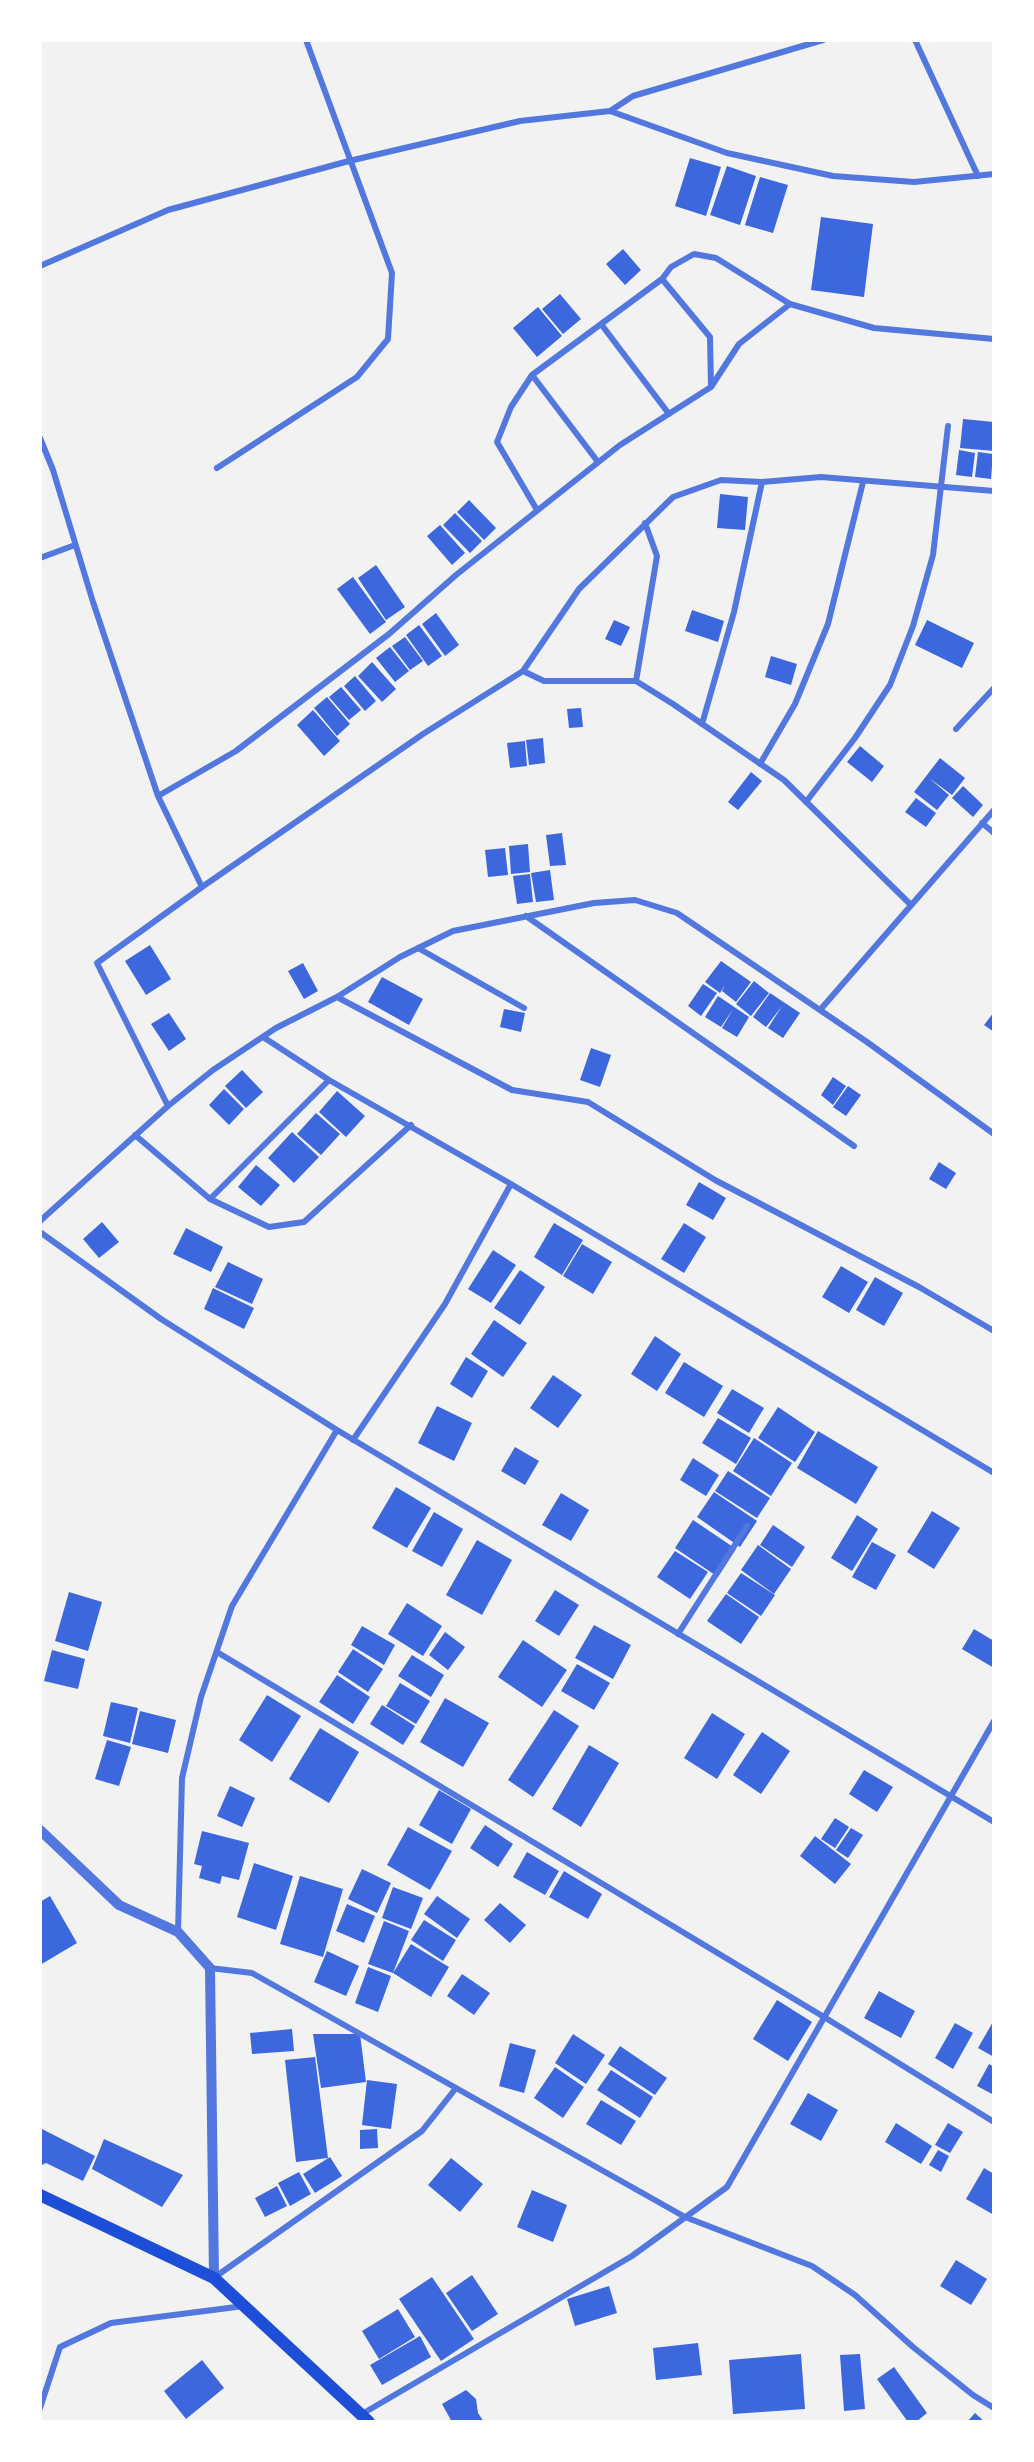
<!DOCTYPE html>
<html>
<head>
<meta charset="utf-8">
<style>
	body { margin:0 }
	#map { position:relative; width:1034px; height:2462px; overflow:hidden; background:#f2f2f2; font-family:Poppins,sans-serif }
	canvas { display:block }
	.frame { position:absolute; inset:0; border:42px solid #fff; pointer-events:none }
</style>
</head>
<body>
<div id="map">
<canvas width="1034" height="2462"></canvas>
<div class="frame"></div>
</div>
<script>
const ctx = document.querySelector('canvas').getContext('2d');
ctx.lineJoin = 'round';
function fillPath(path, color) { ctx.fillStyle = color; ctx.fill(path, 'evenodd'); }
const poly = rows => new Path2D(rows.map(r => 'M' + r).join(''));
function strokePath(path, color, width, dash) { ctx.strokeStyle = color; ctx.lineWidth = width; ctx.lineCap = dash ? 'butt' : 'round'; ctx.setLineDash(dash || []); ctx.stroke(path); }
fillPath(poly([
	[690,158,721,167,706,216,675,206],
	[727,166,756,176,740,225,710,215],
	[760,177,788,185,773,233,745,225],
	[821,217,873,224,864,297,811,290],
	[623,249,641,270,625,285,606,264],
	[560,294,581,319,563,334,542,309],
	[538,307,562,336,537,357,513,328],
	[963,419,994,422,994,451,960,448],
	[959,450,975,453,972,477,956,475],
	[978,452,993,454,991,479,975,477],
	[720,494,748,497,745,530,717,528],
	[469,500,496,528,484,540,457,512],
	[455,513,482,541,470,553,443,525],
	[440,525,465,553,452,565,427,536],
	[376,565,405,607,386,620,358,578],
	[353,577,386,622,370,634,337,589],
	[692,610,724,621,718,642,685,631],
	[436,613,459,645,445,656,422,624],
	[614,620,630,627,621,646,605,639],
	[927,620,974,643,962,668,915,645],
	[419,625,442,656,428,666,406,635],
	[405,637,423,661,410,670,392,646],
	[390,647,409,671,395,682,376,658],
	[771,656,797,664,791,685,765,677],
	[372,662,396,689,382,702,358,676],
	[355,676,376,701,365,711,344,686],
	[341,687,361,710,349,720,329,697],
	[327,697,350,724,337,736,314,708],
	[581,708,583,727,569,728,567,709],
	[313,710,340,741,324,756,297,725],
	[543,738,545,763,529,765,526,740],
	[525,741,527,766,510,768,507,743],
	[860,746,884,766,872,782,847,762],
	[940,758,965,778,952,795,929,778,949,795,937,810,914,792],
	[751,772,762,781,738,810,728,802],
	[963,786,983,805,973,817,952,798],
	[916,798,936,813,926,827,905,812],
	[562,833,566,865,550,866,546,835],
	[528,844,530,872,511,874,509,846],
	[505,848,508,875,488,877,485,850],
	[550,870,554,900,536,902,531,873],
	[530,874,533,902,517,904,513,876],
	[150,945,171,979,146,995,125,961],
	[721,961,751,982,736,1002,722,991,725,985,720,993,705,982],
	[303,963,318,991,304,999,288,971],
	[382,977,423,999,409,1025,368,1002],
	[754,981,769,993,751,1016,736,1004],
	[703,984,717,993,701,1016,688,1006],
	[770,993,800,1013,783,1038,768,1028,782,1006,766,1027,753,1017],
	[718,996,749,1017,737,1037,722,1028,733,1009,721,1027,705,1017],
	[504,1009,525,1013,521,1032,500,1027],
	[994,1012,994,1032,984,1025],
	[169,1013,186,1039,169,1051,151,1024],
	[591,1048,611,1055,600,1087,580,1080],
	[242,1070,263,1092,246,1108,225,1086],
	[833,1077,846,1086,833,1105,821,1095],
	[848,1086,861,1095,846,1116,833,1107],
	[224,1089,244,1109,229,1125,209,1105],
	[337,1091,365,1116,346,1137,319,1112],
	[316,1113,340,1134,321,1155,297,1134],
	[292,1132,319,1157,294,1183,268,1158],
	[939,1162,956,1173,946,1189,929,1179],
	[256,1165,280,1185,261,1206,238,1187],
	[699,1182,726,1198,713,1220,686,1205],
	[102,1222,119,1242,99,1258,83,1239],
	[554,1223,583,1240,562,1275,534,1257],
	[684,1223,706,1237,684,1273,661,1259],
	[186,1228,223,1247,211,1272,173,1254],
	[582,1244,612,1262,593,1294,563,1276],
	[493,1250,516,1265,491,1303,468,1289],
	[228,1262,263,1279,252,1304,215,1287],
	[841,1266,868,1282,849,1313,822,1297],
	[520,1270,545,1287,520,1325,494,1308],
	[875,1277,903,1293,884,1326,856,1310],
	[213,1288,254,1308,244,1329,204,1309],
	[494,1320,527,1343,503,1377,471,1354],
	[655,1336,681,1354,657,1391,631,1374],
	[466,1357,488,1371,472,1398,450,1384],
	[684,1362,723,1386,704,1417,665,1393],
	[553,1375,582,1395,558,1428,530,1408],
	[732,1389,764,1408,749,1433,717,1413],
	[437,1406,472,1423,454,1461,418,1443],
	[778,1407,815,1432,795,1462,758,1438],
	[718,1418,751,1438,736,1464,702,1443],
	[818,1431,878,1467,856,1504,797,1468],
	[754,1438,792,1463,771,1496,733,1471],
	[515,1447,539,1461,525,1485,501,1471],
	[693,1458,719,1475,706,1496,680,1480],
	[728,1471,770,1498,757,1518,715,1491],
	[396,1487,431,1508,407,1548,372,1528],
	[714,1492,757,1521,740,1547,697,1517],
	[561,1493,589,1510,571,1541,542,1525],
	[932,1511,960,1528,934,1569,907,1552],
	[434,1512,463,1529,442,1567,412,1551],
	[857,1515,878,1529,852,1571,831,1558],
	[693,1520,736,1549,718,1577,675,1548],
	[773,1525,805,1547,792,1567,760,1545],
	[477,1540,512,1560,482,1615,446,1595],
	[872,1542,896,1555,876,1590,852,1577],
	[758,1545,791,1569,774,1594,741,1570],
	[675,1551,708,1572,690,1599,657,1577],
	[741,1573,775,1595,761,1616,727,1593],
	[555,1590,579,1605,559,1636,535,1621],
	[69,1592,102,1602,88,1651,55,1641],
	[726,1594,759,1617,741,1644,707,1621],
	[407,1603,442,1626,423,1656,388,1634],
	[594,1625,631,1645,613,1679,575,1658],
	[362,1626,395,1645,384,1665,351,1645],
	[974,1629,994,1641,994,1668,962,1649],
	[445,1632,465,1647,448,1670,429,1655],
	[523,1640,567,1670,542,1707,498,1677],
	[353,1649,383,1669,368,1692,338,1672],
	[52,1650,85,1659,78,1689,44,1681],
	[412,1655,444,1675,431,1697,398,1676],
	[577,1664,610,1683,594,1710,561,1691],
	[337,1675,370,1697,353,1724,319,1702],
	[400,1683,430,1701,416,1724,386,1706],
	[267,1695,301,1716,272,1762,239,1740],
	[445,1698,489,1723,463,1767,420,1742],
	[111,1702,138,1708,130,1743,103,1736],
	[382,1705,415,1726,403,1745,370,1724],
	[554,1710,579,1726,533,1797,508,1780],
	[140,1711,176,1720,168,1753,132,1744],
	[712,1713,745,1734,717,1779,684,1758],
	[320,1728,359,1752,329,1803,289,1779],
	[762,1732,790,1751,761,1794,733,1775],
	[107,1740,131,1747,119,1786,95,1779],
	[589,1745,619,1763,581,1827,552,1809],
	[864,1770,893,1787,877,1812,849,1794],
	[230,1786,255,1798,242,1827,217,1816],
	[439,1790,471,1809,452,1844,419,1825],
	[835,1818,849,1827,835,1848,821,1839],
	[485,1825,513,1844,498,1867,470,1848],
	[408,1827,452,1851,430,1890,387,1865],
	[851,1828,863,1835,848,1858,836,1850],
	[202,1831,249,1843,239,1880,222,1876,220,1884,199,1878,202,1866,194,1864],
	[815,1836,851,1864,835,1884,800,1856],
	[527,1852,559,1871,545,1895,513,1877],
	[254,1863,293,1876,276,1930,237,1917],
	[362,1869,391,1883,377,1913,348,1899],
	[564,1871,602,1894,588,1919,549,1897],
	[300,1876,343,1889,323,1957,280,1944],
	[393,1887,423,1898,411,1929,382,1918],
	[50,1896,77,1943,40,1965,40,1902],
	[437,1896,470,1919,457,1938,424,1914],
	[500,1903,526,1925,510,1943,484,1920],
	[347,1904,375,1916,364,1943,336,1931],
	[424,1920,456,1940,443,1961,411,1940],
	[384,1921,409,1931,393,1973,368,1964],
	[411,1944,449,1967,431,1997,393,1973],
	[327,1951,359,1966,346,1996,314,1982],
	[368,1967,391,1976,378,2012,355,2003],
	[462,1974,490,1993,474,2015,447,1996],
	[879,1991,915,2011,901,2038,864,2018],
	[777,2000,812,2022,788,2061,753,2039],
	[994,2020,994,2057,978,2048],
	[955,2023,973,2033,953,2069,935,2058],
	[292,2029,294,2051,252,2054,250,2033],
	[313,2034,360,2034,366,2082,321,2088],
	[573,2034,605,2055,586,2084,555,2063],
	[510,2043,536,2050,524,2093,499,2086],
	[620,2046,667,2078,655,2095,608,2064],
	[315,2057,328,2158,296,2162,285,2060],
	[989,2064,994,2067,994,2095,977,2086],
	[555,2067,584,2087,563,2118,534,2098],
	[611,2070,653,2097,640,2118,597,2090],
	[367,2080,397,2084,391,2129,362,2125],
	[808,2093,838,2110,821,2141,790,2124],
	[601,2100,636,2121,621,2145,586,2124],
	[896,2123,932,2146,921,2164,885,2142],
	[948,2123,963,2132,950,2153,935,2145],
	[40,2128,95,2156,83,2181,46,2163,40,2166],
	[377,2129,378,2148,360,2149,360,2130],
	[104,2139,183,2175,162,2207,92,2169],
	[938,2150,949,2156,941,2172,929,2165],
	[330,2157,342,2176,315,2193,303,2174],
	[451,2158,483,2184,460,2212,428,2185],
	[984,2168,994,2174,994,2215,966,2199],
	[299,2172,311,2194,290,2206,278,2183],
	[277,2186,287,2206,265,2217,255,2198],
	[532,2190,567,2205,553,2242,517,2227],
	[956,2260,987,2279,971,2305,940,2286],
	[472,2275,498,2314,472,2331,446,2293],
	[432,2277,474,2339,441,2361,399,2299],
	[609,2286,617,2313,575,2326,567,2299],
	[398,2309,415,2337,379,2359,362,2331],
	[420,2336,431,2357,382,2385,370,2365],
	[698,2343,702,2375,656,2380,653,2348],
	[801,2354,805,2409,733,2414,729,2360],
	[860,2354,865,2409,844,2411,840,2355],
	[202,2360,224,2388,186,2419,164,2391],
	[894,2367,927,2413,916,2422,908,2422,877,2379],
	[466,2390,476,2399,478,2413,484,2422,452,2422,442,2404],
	[975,2413,985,2422,967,2422]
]), '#3d67dc');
strokePath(poly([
	[915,40,978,176],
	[610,111,633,96,823,40],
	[40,266,168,210,349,161,520,121,610,111,727,153,833,176,914,182,994,174],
	[662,279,710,337,711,387,739,344,790,304],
	[601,324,669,414],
	[532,375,598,462],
	[40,438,53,470,93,602,158,796,202,887],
	[217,468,357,377,388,339,392,273,306,40],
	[537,510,497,442,511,407,532,375,662,279,671,267,694,254,716,258,790,304,874,328,994,339],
	[40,558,75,545],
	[523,671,544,681,636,681,673,704,784,780,911,905],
	[636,681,657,556,645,523],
	[702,724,734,612,762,482],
	[956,729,994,688],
	[760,764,795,704,828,624,863,482],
	[158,796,236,751,389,634,456,575,620,445,711,387],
	[806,802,855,738,890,685,913,626,933,555,948,426],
	[982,823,994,833],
	[526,916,854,1146],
	[418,948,524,1008],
	[337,997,512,1090,588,1102,715,1180,919,1287,994,1331],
	[820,1010,994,810],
	[263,1037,329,1080,511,1184,994,1473],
	[168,1106,97,963,202,887,423,734,523,671,579,589,673,497,721,480,762,482,821,477,994,491],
	[135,1135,210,1199,269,1227,304,1222,411,1125],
	[210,1199,329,1080],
	[40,1221,168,1106,213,1070,276,1028,337,997,400,957,453,931,594,903,635,900,677,913,867,1042,994,1134],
	[40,1232,161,1319,337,1430,994,1822],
	[353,1440,445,1304,511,1184],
	[678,1634,747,1526],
	[217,1652,824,2017,994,2122],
	[178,1932,182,1778,201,1697,232,1606,337,1430],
	[210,1968,252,1973,685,2217,812,2266,855,2295,913,2347,973,2395,994,2408],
	[215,2277,422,2131,456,2088],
	[40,2408,60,2347,111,2323,244,2306],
	[362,2414,632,2256,727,2187,994,1721]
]), '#5277de', 6);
strokePath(poly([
	[40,1830,119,1905,178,1932,210,1968,214,2278]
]), '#5277de', 10);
strokePath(poly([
	[40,2195,214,2278,369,2422]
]), '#1d4ed8', 12);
</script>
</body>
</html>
